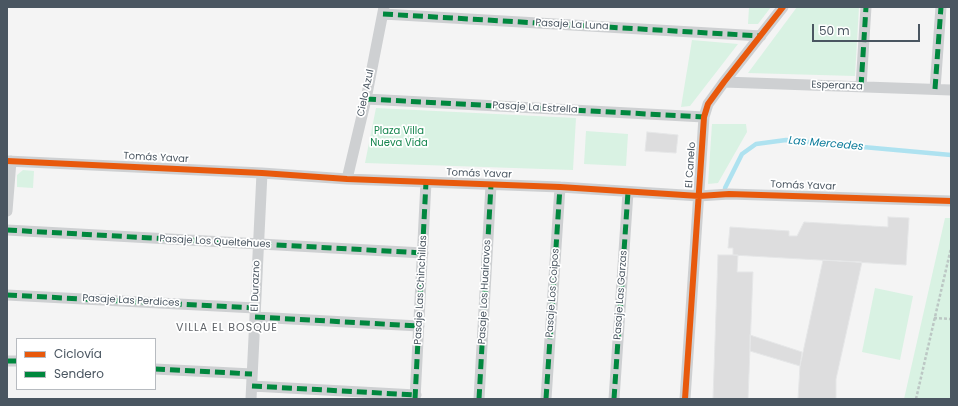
<!DOCTYPE html>
<html>
<head>
<meta charset="utf-8">
<style>
	body { margin:0 }
	#map { position:relative; width:958px; height:406px; overflow:hidden; background:#f4f4f4; font-family:Poppins,sans-serif }
	canvas { display:block }
	.frame { position:absolute; inset:0; border:8px solid #4a5661; pointer-events:none }
	.legend { position:absolute; left:16px; top:338px; width:140px; height:52px; box-sizing:border-box; background:#fff; border:1px solid #b7bbc0; margin:0; padding:5px 7px; list-style:none; font-size:12px; color:#4a5661 }
	.legend li { display:flex; align-items:center; gap:8px; height:20px }
	.legend b { width:20px; border:1px solid #b7bbc0 }
	.scale { position:absolute; left:812px; top:24px; width:108px; height:18px; box-sizing:border-box; border:2px solid #4a5661; border-top:0; padding-left:5px; font-size:12px; line-height:14px; white-space:nowrap; color:#4a5661; -webkit-text-stroke:3px #fff; paint-order:stroke }
</style>
</head>
<body>
<div id="map">
<canvas width="958" height="406"></canvas>
<div class="frame"></div>
<ul class="legend">
<li><b style="height:5px;background:#e8590c"></b>Ciclovía</li>
<li><b style="height:5px;background:#00873e"></b>Sendero</li>
</ul>
<div class="scale">50 m</div>
</div>
<script>
const ctx = document.querySelector('canvas').getContext('2d');
ctx.lineJoin = 'round';
function fillPath(path, color) { ctx.fillStyle = color; ctx.fill(path, 'evenodd'); }
const poly = rows => new Path2D(rows.map(r => 'M' + r).join(''));
function strokePath(path, color, width, dash) { ctx.strokeStyle = color; ctx.lineWidth = width; ctx.lineCap = dash ? 'butt' : 'round'; ctx.setLineDash(dash || []); ctx.stroke(path); }
function label(font, color, halo, rows, align = 'center') {
  ctx.font = font + ' Poppins,sans-serif'; ctx.lineWidth = 3.5; ctx.setLineDash([]); ctx.textBaseline = 'middle'; ctx.strokeStyle = halo; ctx.fillStyle = color; for (const [text, x, y, turn = 0] of rows) {
    ctx.save(); ctx.translate(x, y); ctx.rotate((+turn || 0) * Math.PI / 180); ctx.textAlign = isNaN(turn) ? turn : align; if (halo) ctx.strokeText(text, 0, 0); ctx.fillText(text, 0, 0); ctx.restore();
  }
}
fillPath(poly([
	[749,7,771,7,758,24,748,24],
	[797,7,859,7,855,76,748,73],
	[692,40,738,44,690,106,681,107],
	[376,108,576,118,573,170,365,163],
	[712,124,746,124,747,132,718,183,708,184],
	[586,131,628,134,626,166,584,164],
	[23,170,34,171,33,188,17,187,17,175],
	[945,218,951,218,951,399,904,399],
	[875,288,913,296,900,360,862,352]
]), '#d9f2e3');
strokePath(poly([
	[725,188,742,154,756,144,786,140,951,155]
]), '#aee2f0', 4.5);
const building = poly([
	[647,132,678,135,676,153,645,151,647,132],
	[888,217,909,218,906,265,733,255,733,248,728,248,730,227,789,231,789,236,797,236,804,222,888,227,888,217],
	[718,255,738,255,737,272,753,272,748,399,713,399,718,255],
	[823,260,862,262,836,379,836,399,798,399,800,366,823,260],
	[750,335,802,352,800,366,750,351,750,335]
]);
fillPath(building, '#ddddde');
strokePath(building, '#e5e6e7', 1);
strokePath(poly([
	[934,318,951,319],
	[916,399,951,248]
]), '#bcc7c4', 2.5, [3, 2]);
strokePath(poly([
	[383,14,761,36],
	[724,82,951,90],
	[861,87,866,7],
	[935,89,941,7],
	[366,99,704,117],
	[7,161,262,173,347,179,560,187,699,196,729,194,951,201],
	[347,179,366,99,384,7],
	[7,211,11,161],
	[7,230,423,253],
	[7,295,255,308],
	[255,317,419,326],
	[7,361,17,361],
	[155,369,252,374],
	[252,386,416,395],
	[251,399,262,173],
	[415,399,426,182],
	[479,399,491,185],
	[546,399,560,187],
	[614,399,628,192],
	[685,399,704,117,708,104,724,82,783,7]
]), '#ced0d2', 11);
strokePath(poly([
	[383,14,761,36],
	[861,87,866,7],
	[935,89,941,7],
	[366,99,704,117],
	[7,230,423,253],
	[7,295,255,308],
	[255,317,419,326],
	[7,361,17,361],
	[155,369,252,374],
	[252,386,416,395],
	[415,399,426,182],
	[479,399,491,185],
	[546,399,560,187],
	[614,399,628,192]
]), '#00873e', 5, [10, 5]);
strokePath(poly([
	[7,161,262,173,347,179,560,187,699,196,729,194,951,201],
	[685,399,704,117,708,104,724,82,783,7]
]), '#e8590c', 6);
label('10px', '#4a5661', '#fff', [
	["Pasaje La Luna",572,25,3],
	["Esperanza",837,86,2],
	["Cielo Azul",366,93,-78],
	["Pasaje La Estrella",535,108,3],
	["Tomás Yavar",156,158,3],
	["El Canelo",691,165,-86],
	["Tomás Yavar",479,174,2],
	["Tomás Yavar",803,186,2],
	["Pasaje Los Queltehues",215,242,3],
	["El Durazno",256,286,-88],
	["Pasaje Las Chinchillas",421,290,-87],
	["Pasaje Los Huairavos",485,292,-87],
	["Pasaje Los Coipos",553,293,-86],
	["Pasaje Las Garzas",621,295,-86],
	["Pasaje Las Perdices",131,301,3]
]);
label('10px', '#17864f', '#fff', [
	["Plaza Villa",399,131],
	["Nueva Vida",399,143]
]);
label('italic 11px', '#0c7c9b', '#fff', [
	["Las Mercedes",826,144,5]
]);
ctx.letterSpacing = '1px';
label('11px', '#5f6368', '#fff', [
	["VILLA EL BOSQUE",227,328]
]);
ctx.letterSpacing = '0px';
</script>
</body>
</html>
